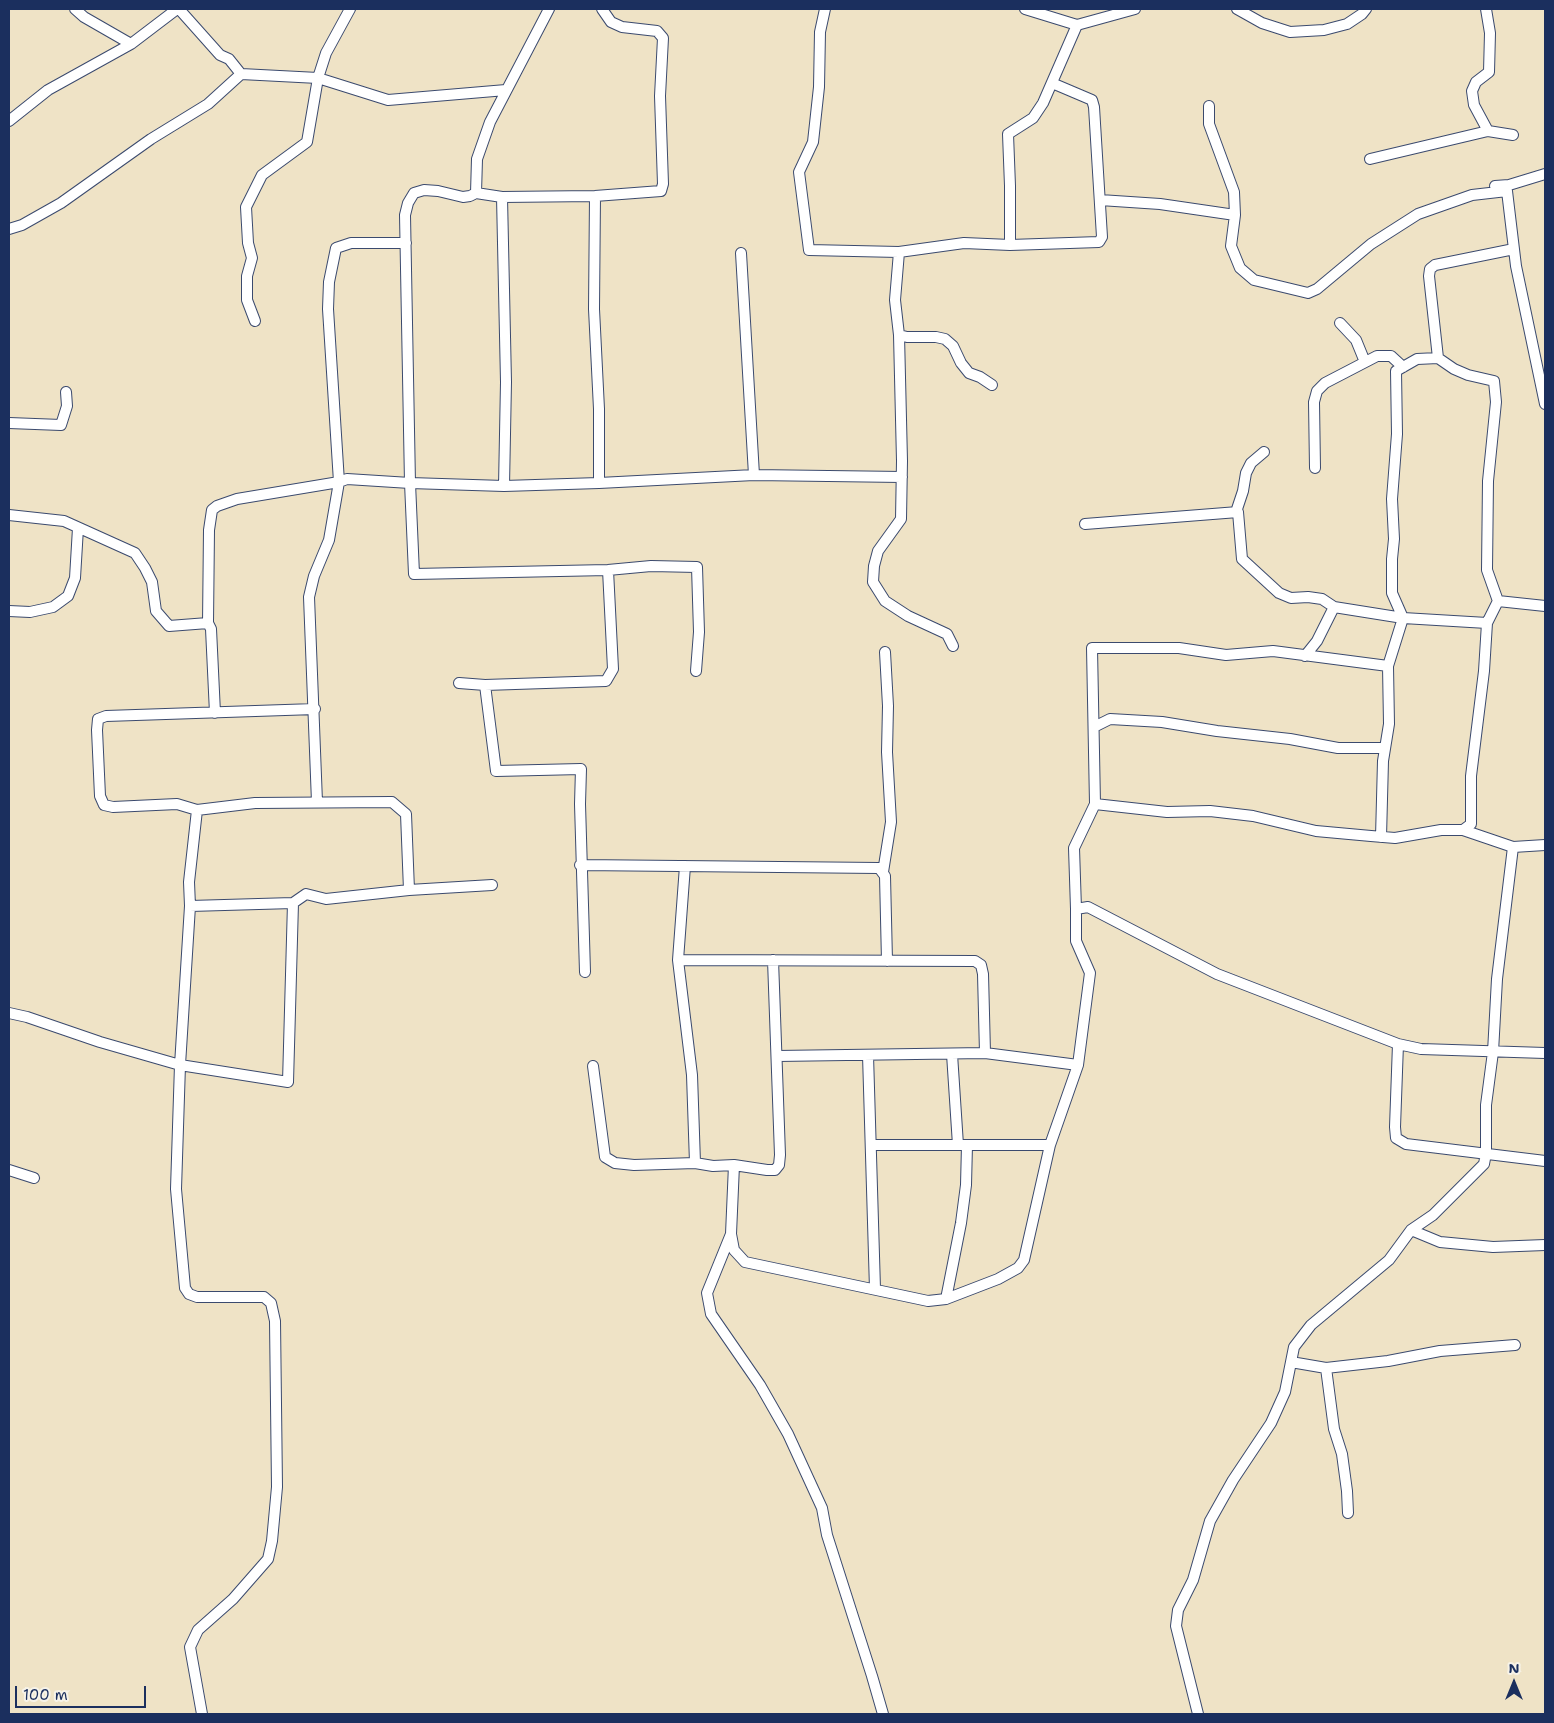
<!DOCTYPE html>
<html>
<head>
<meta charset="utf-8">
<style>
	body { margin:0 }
	#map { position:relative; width:1554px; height:1723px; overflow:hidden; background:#efe3c6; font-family:"Shantell Sans",sans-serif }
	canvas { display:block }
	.frame { position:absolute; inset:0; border:10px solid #1b2f5e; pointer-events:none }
	.north { position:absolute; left:1489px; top:1658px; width:50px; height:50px; -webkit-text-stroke:4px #f7f3e8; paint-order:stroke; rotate:0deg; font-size:14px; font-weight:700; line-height:20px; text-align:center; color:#1b2f5e }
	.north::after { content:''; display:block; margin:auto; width:18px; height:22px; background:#1b2f5e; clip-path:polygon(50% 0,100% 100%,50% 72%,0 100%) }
	.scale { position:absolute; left:15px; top:1686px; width:131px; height:22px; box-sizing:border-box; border:2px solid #1b2f5e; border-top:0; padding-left:6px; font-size:15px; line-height:18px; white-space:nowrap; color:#1b2f5e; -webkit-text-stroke:4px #f7f3e8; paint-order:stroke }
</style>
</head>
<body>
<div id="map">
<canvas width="1554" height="1723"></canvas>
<div class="frame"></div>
<div class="north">N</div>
<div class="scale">100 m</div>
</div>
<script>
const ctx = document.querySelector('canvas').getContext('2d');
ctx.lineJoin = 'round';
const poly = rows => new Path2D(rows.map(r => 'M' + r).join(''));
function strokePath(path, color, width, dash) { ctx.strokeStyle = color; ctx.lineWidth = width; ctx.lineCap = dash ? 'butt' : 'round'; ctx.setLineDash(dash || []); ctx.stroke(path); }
const minor = poly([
	[75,9,84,17,131,44],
	[179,9,220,55,229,59,241,74],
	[549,9,490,122,477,159,476,193,470,196,463,197,438,191,424,190,414,193,408,203,405,215,410,483,414,574,608,570,651,566,697,567,699,632,696,671],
	[825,9,820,32,819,87,813,142,799,172,809,250,899,252,964,243,1010,245,1099,242,1102,237,1094,107,1092,100,1052,83],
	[1025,9,1077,25,1135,9],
	[1237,9,1262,23,1290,32,1324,30,1347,24,1362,14,1366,9],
	[1486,9,1490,33,1489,72,1476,82,1472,91,1474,105,1488,131],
	[1209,106,1209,124,1234,192,1235,215,1231,246,1240,268,1254,280,1308,293,1317,289,1371,244,1418,214,1472,195,1507,191,1516,266,1545,404],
	[9,121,48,90,131,44,177,9],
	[1370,159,1488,131,1513,135],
	[1495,186,1509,185,1545,174],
	[476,193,502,197,595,196,661,191,663,184,660,96,663,38,657,31,622,27,611,22,602,9],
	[595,196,594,309,599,409,599,483],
	[502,197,506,382,504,486],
	[1100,200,1160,204,1235,215],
	[9,229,22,225,61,203,151,139,208,104,241,74,318,78,388,100,506,90],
	[1010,245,1010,186,1008,134,1033,118,1043,103,1077,25],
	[899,252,895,300,899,335,902,461,901,519,878,551,874,566,873,582,885,601,908,616,947,634,953,646],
	[741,253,754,475],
	[255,321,247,300,247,276,252,258,248,243,246,207,262,175,307,142,318,78,326,53,350,9],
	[1340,323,1356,340,1365,362],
	[899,335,907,337,936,337,945,339,953,346,961,363,969,373,980,377,992,385],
	[1438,358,1429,276,1430,269,1435,265,1514,249],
	[9,423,61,425,67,406,66,392],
	[1315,468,1314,402,1317,391,1325,383,1377,356,1391,356,1403,367],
	[1236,512,1243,491,1246,473,1251,463,1264,452],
	[9,515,64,521,135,553,145,568,152,582,156,611,169,626,208,623],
	[1085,524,1238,512,1242,559,1279,593,1291,598,1308,597,1322,599,1334,607,1403,618,1487,623],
	[9,611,30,612,53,607,68,596,75,578,78,528],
	[1305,656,1317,641,1334,607],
	[459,683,485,685,606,681,613,669,608,570],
	[485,685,496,771,581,769,580,804,585,972],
	[315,709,106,716,98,719,97,730,100,796,104,805,113,807,177,804,197,810,255,803,392,802,406,814,409,890],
	[215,713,211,629,208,623,209,530,212,510,217,506,237,499,339,482,328,309,329,282,336,248,351,243,406,243],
	[1094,727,1110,719,1162,722,1217,731,1290,739,1338,748,1385,748],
	[317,802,309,597,314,576,329,540,339,482,347,479,410,483,504,486,599,483,754,475,902,477],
	[1095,804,1167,812,1210,811,1253,816,1316,831,1371,836,1395,838,1441,830,1463,830,1513,847,1545,845],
	[197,810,189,882,190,906,180,1065,176,1189,185,1288,189,1294,197,1297,264,1297,271,1303,275,1321,277,1487,272,1541,268,1559,233,1599,198,1630,190,1647,202,1714],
	[1463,830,1471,824,1471,776,1484,671,1487,623,1498,601],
	[1381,837,1383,761,1389,724,1388,666,1403,618,1392,593,1392,559,1394,539,1392,499,1397,434,1396,371,1417,359,1438,358,1454,369,1468,375,1494,381,1496,402,1488,481,1487,570,1498,601,1545,606],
	[580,865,879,868,885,876,887,961],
	[685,866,678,960,692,1075,695,1163,713,1166,734,1165,767,1170,775,1170,779,1165,780,1155,773,960],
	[883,872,891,822,887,752,888,706,885,652],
	[190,906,293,903,306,894,326,899,409,890,492,885],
	[1076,909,1074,848,1095,804,1092,648,1179,648,1226,655,1273,651,1388,666],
	[678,960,975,961,981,965,983,974,985,1053],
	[9,1013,27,1017,100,1042,180,1065,288,1082,293,903],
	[1398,1044,1395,1127,1396,1138,1406,1144,1545,1161],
	[952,1054,958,1145],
	[868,1055,875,1289],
	[777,1056,985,1053,1078,1065],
	[593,1066,605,1157,615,1163,634,1165,695,1163],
	[871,1145,1050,1145],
	[734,1165,731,1234,734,1250,745,1262,928,1301,946,1299,998,1279,1018,1268,1024,1260,1050,1145,1078,1065,1090,973,1076,941,1076,909,1088,907,1217,974,1398,1044,1421,1049,1545,1053],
	[9,1170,34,1178],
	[1411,1230,1440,1242,1493,1247,1545,1245],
	[731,1234,707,1293,711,1314,760,1385,788,1434,822,1508,827,1535,872,1676,883,1714],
	[946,1299,961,1223,966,1185,967,1145],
	[1291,1362,1326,1368,1388,1361,1440,1351,1515,1345],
	[1326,1368,1334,1429,1342,1454,1347,1491,1348,1513],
	[1198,1714,1176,1626,1178,1610,1193,1580,1210,1521,1233,1480,1271,1423,1285,1392,1294,1347,1311,1325,1389,1260,1411,1230,1433,1215,1484,1164,1486,1153,1486,1105,1493,1052,1497,979,1513,847]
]);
strokePath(minor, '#3b4a6e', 12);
strokePath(minor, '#fff', 10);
</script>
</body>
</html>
